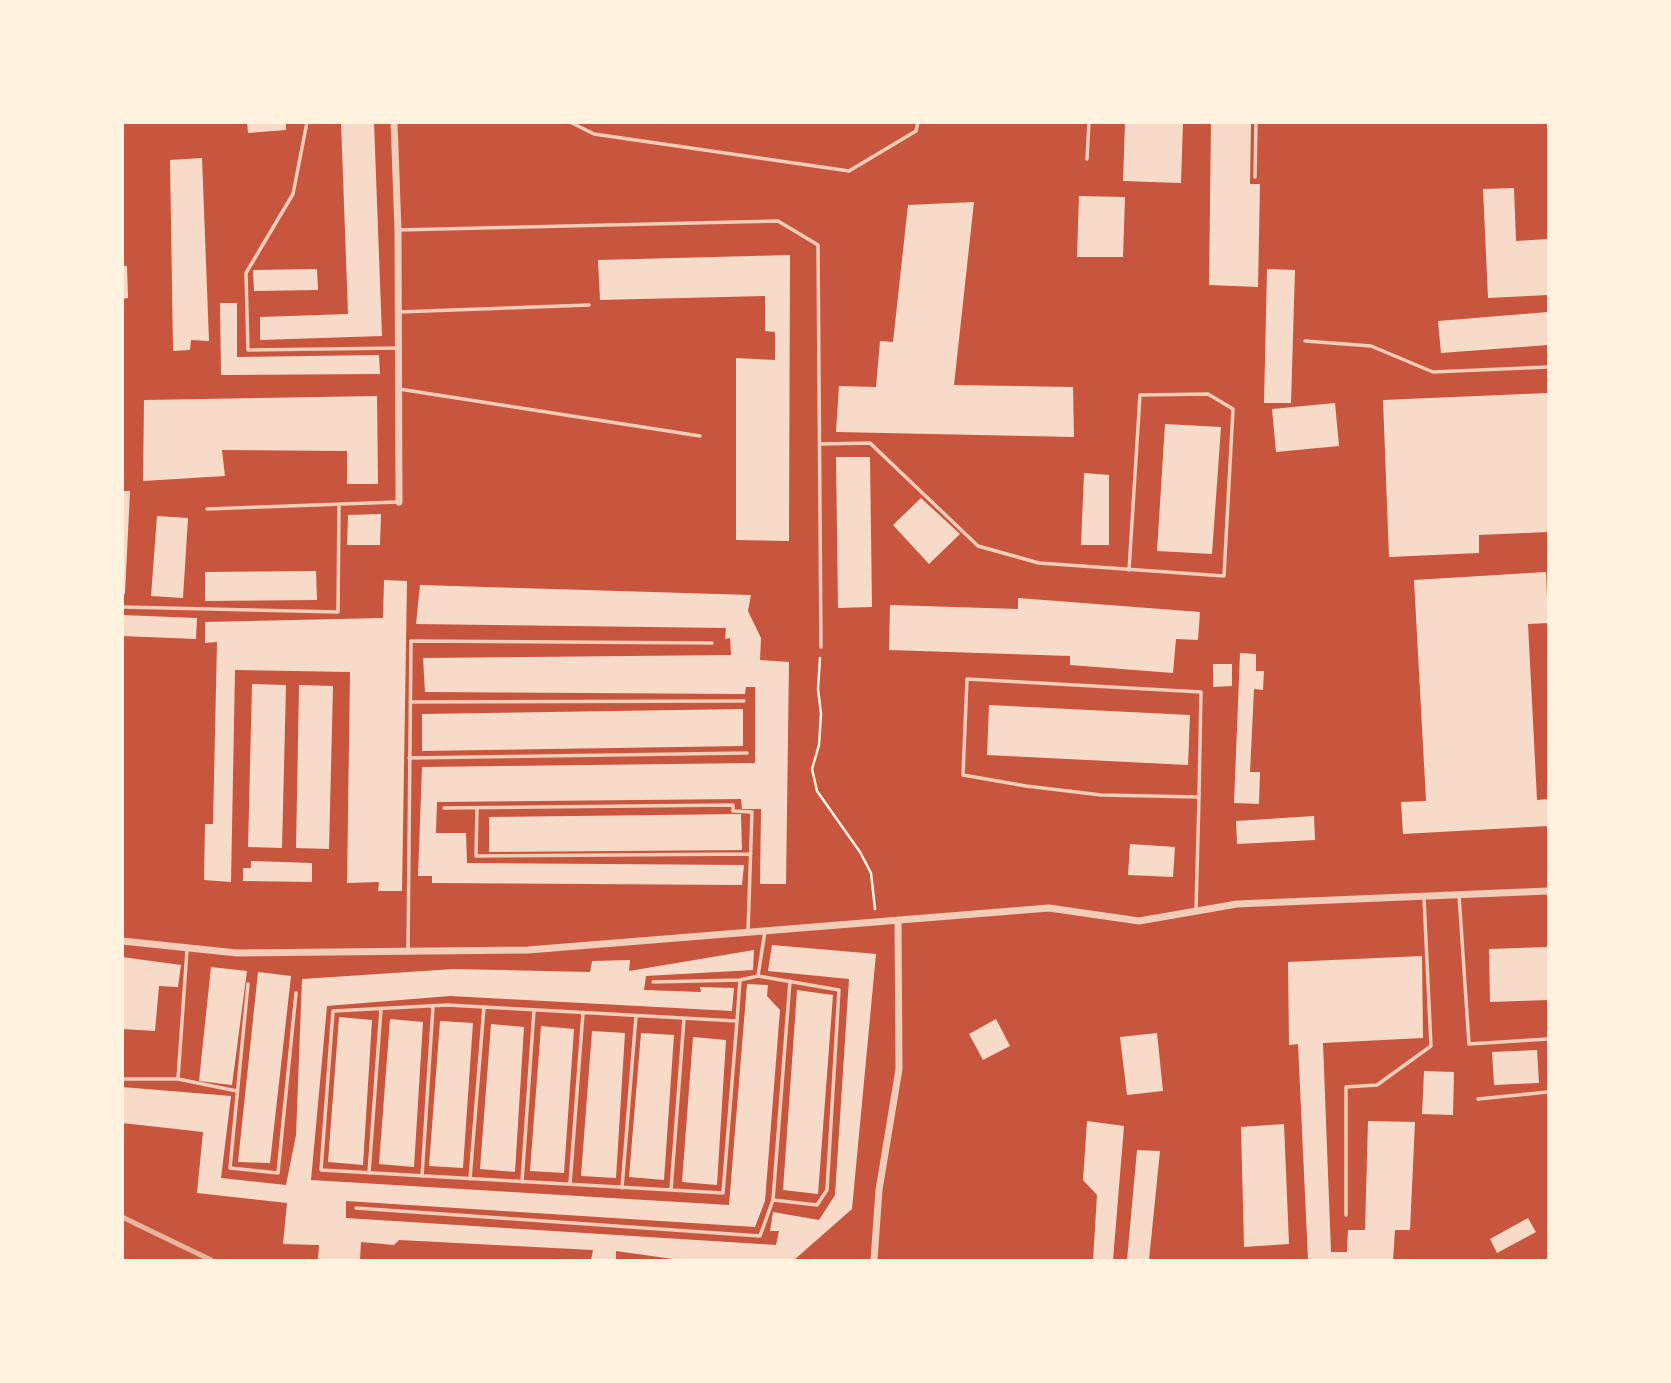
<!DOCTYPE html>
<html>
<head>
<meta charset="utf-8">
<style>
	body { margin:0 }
	#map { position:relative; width:1671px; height:1383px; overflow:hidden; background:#c8553d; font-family:"Crimson Pro",serif }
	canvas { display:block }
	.frame { position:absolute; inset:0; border:124px solid #fff3e0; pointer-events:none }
</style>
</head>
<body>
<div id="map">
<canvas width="1671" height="1383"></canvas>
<div class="frame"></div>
</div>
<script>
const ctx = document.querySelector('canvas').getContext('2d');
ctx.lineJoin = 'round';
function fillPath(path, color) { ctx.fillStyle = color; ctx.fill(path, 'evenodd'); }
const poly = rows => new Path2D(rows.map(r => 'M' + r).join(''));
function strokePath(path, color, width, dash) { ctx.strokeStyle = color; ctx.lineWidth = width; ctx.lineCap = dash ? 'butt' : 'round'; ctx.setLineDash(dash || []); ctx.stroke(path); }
fillPath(poly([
	[247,122,286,122,286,130,248,133],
	[341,122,374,122,382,336,260,340,260,317,348,314],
	[1125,122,1183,122,1181,183,1123,181],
	[1211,122,1251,122,1250,184,1260,184,1258,287,1209,285],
	[202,158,209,341,191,340,190,350,173,351,170,160],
	[1514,188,1516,241,1548,239,1548,295,1488,298,1483,189],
	[1079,196,1125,197,1123,257,1077,257],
	[974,202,954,385,1073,387,1074,437,836,432,839,386,876,387,880,341,893,342,908,205],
	[790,255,789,541,736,540,736,358,775,360,775,332,765,331,765,296,600,300,598,260],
	[122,266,127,266,128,298,122,299],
	[317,269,318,290,254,291,253,270],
	[1267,269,1295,270,1291,403,1264,403],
	[220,303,237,303,237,357,379,355,380,374,221,375],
	[1548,312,1548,345,1441,353,1438,321],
	[1548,393,1548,532,1479,535,1479,553,1389,557,1383,400],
	[377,396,378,484,347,484,347,451,222,450,225,476,143,481,144,400],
	[1335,403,1339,446,1276,452,1272,409],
	[1165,424,1221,427,1212,554,1157,551],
	[836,457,870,457,872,607,838,608],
	[1084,473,1109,475,1109,545,1081,545],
	[122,491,130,491,125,594,122,594],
	[921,498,960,534,929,564,893,525],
	[381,514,380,545,347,545,348,515],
	[157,516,188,518,183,598,151,596],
	[316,571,317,600,205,601,205,572],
	[1546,572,1548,623,1528,624,1537,800,1548,799,1548,826,1403,834,1401,802,1426,801,1414,580],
	[384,580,407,581,402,891,378,891,379,882,347,883,350,672,235,670,231,882,204,880,205,824,213,824,217,642,205,643,205,622,383,618],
	[420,585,751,595,748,611,761,638,760,660,789,662,786,884,760,884,761,809,742,809,741,799,437,802,436,833,466,833,467,863,744,865,742,885,432,883,432,876,418,876,422,767,755,763,755,687,746,687,745,694,425,692,423,658,731,655,730,638,725,639,726,628,416,624],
	[1018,598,1200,612,1198,640,1176,639,1173,673,1070,665,1070,656,889,650,890,605,1018,609],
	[122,615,197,618,196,639,122,636],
	[1240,653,1256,654,1256,671,1264,671,1263,690,1254,689,1250,772,1260,772,1259,804,1234,803],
	[1213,664,1232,664,1232,686,1213,687],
	[252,684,286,685,282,848,248,847],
	[299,685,333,686,329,849,296,848],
	[989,705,1190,715,1188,765,987,755],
	[743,709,743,746,422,751,422,714],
	[741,814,742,850,489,852,489,817],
	[1314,816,1315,840,1237,844,1236,821],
	[1130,844,1175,847,1173,877,1128,875],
	[251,861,312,863,312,882,243,881,243,868,251,868],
	[772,945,876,954,852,1209,794,1260,680,1260,616,1251,616,1260,591,1260,593,1250,399,1240,394,1245,361,1242,360,1260,318,1260,319,1245,283,1244,287,1203,197,1193,203,1132,122,1123,122,1087,231,1096,221,1178,286,1185,296,1135,302,979,454,969,590,972,592,961,630,960,629,971,754,950,753,970,646,976,644,990,701,992,700,987,734,988,732,1011,450,996,327,1006,311,1180,729,1205,747,984,768,985,767,996,780,1010,765,1201,755,1227,346,1201,346,1218,776,1245,779,1231,770,1231,773,1212,819,1220,835,1195,849,979,768,971],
	[1548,947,1548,1000,1490,1002,1489,949],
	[1422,956,1423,1038,1323,1043,1331,1252,1347,1252,1348,1230,1365,1230,1368,1121,1415,1122,1410,1230,1395,1230,1393,1260,1308,1260,1298,1044,1289,1045,1288,962],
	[122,957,181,965,178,987,159,986,155,1031,122,1029],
	[211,967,247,971,232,1085,199,1081],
	[258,972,291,976,270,1163,238,1162],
	[797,990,833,995,818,1194,783,1190],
	[339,1017,372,1020,363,1165,328,1162],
	[390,1019,423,1022,414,1167,379,1164],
	[996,1019,1010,1046,983,1060,969,1034],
	[440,1021,473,1023,463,1168,429,1166],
	[491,1024,524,1027,515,1172,480,1169],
	[541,1026,574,1029,564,1173,530,1171],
	[592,1031,625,1033,616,1178,581,1176],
	[641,1033,674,1035,664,1180,629,1177],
	[1157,1033,1163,1091,1127,1095,1120,1037],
	[693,1037,726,1040,717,1185,682,1182],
	[1537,1050,1539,1083,1494,1085,1492,1052],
	[1424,1071,1454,1072,1453,1115,1422,1114],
	[1087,1121,1124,1126,1113,1260,1093,1260,1097,1195,1083,1180],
	[1284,1124,1289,1244,1244,1247,1241,1127],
	[1137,1150,1160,1151,1149,1260,1127,1260],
	[1528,1218,1536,1232,1497,1253,1490,1239]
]), '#f7dbc8');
strokePath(poly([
	[820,658,818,689,821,714,819,745,812,769,817,791,860,852,871,873,875,909]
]), '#fff3e0', 2.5);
strokePath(poly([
	[307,122,293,194,246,273,248,350,399,348],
	[570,122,594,134,849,171,916,131,918,122],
	[1087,159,1089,122],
	[1255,177,1256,122],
	[398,230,778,221,818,245,821,647],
	[399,312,589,305],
	[1305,341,1371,346,1433,372,1548,367],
	[399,389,700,436],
	[820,444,870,443,978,546,1039,563,1224,576,1233,409,1208,394,1140,395,1129,570],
	[207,509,397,502],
	[122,607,338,612,339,504],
	[410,702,744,701],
	[409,758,747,753],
	[444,808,733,805,733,811,752,812,748,932],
	[477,808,476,856,751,854],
	[1459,895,1469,1044,1548,1039],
	[1196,911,1199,797,1201,692,967,679,963,775,1026,786,1101,795,1199,797],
	[408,950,411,641,712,643],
	[653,982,740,980],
	[248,984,230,1168,278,1173,296,993],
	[737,1021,447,1005,333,1011,321,1170,723,1193,737,1021,740,980,758,976,765,931],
	[122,1079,178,1079,187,950],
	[178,1079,237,1091],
	[1478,1099,1548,1092],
	[369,1173,381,1009],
	[422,1176,433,1007],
	[470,1179,484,1007],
	[522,1182,534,1010],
	[570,1184,583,1013],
	[622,1188,636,1016],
	[671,1190,684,1019],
	[773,1200,790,981],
	[356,1208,760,1236,773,1200,817,1205,827,1190,839,990,758,976],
	[1346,1215,1346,1087,1377,1085,1431,1046,1424,898]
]), '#f1ccb7', 3.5);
strokePath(poly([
	[394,122,398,230,399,502],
	[122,941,237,953,528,950,1049,908,1139,921,1237,904,1548,891],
	[874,1260,879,1190,899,1069,898,920]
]), '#f1ccb7', 7);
strokePath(poly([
	[122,1217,211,1260]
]), '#e9b49f', 5);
</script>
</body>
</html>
